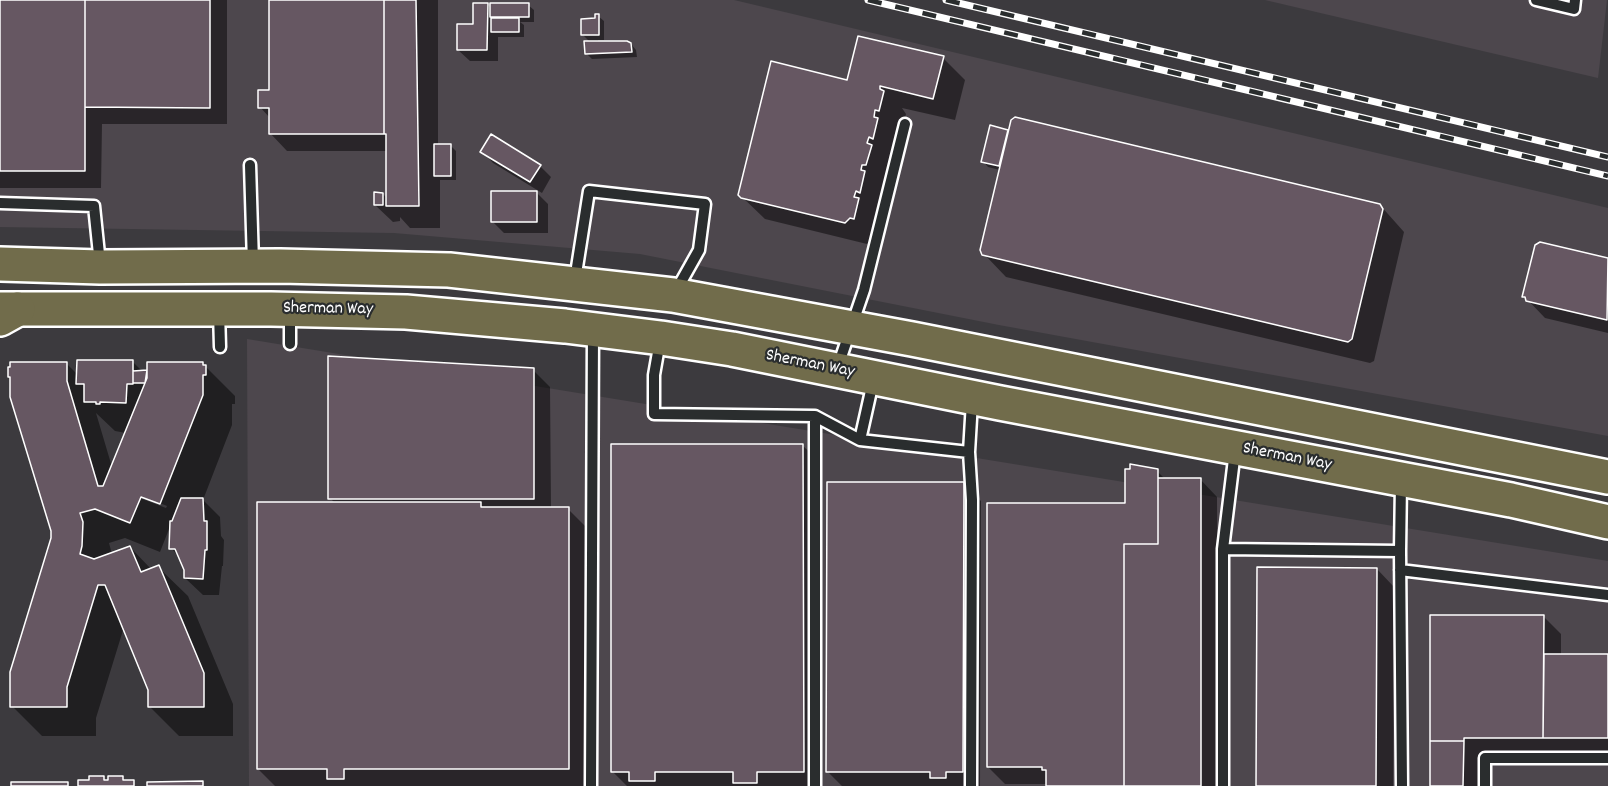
<!DOCTYPE html>
<html>
<head>
<meta charset="utf-8">
<style>
	body { margin:0 }
	canvas { display:block; background:#3c3a3e }
</style>
</head>
<body>
<canvas width="1608" height="786"></canvas>
<script>
const ctx = document.querySelector('canvas').getContext('2d');
ctx.lineJoin = 'round';
function fillPath(path, color) { ctx.fillStyle = color; ctx.fill(path, 'evenodd'); }
const poly = rows => new Path2D(rows.map(r => 'M' + r).join(''));
function strokePath(path, color, width, dash) { ctx.strokeStyle = color; ctx.lineWidth = width; ctx.lineCap = dash ? 'butt' : 'round'; ctx.setLineDash(dash || []); ctx.stroke(path); }
function label(font, color, halo, rows, align = 'center') {
  ctx.font = font + ' Dekko,sans-serif'; ctx.lineWidth = 4.5; ctx.setLineDash([]); ctx.textBaseline = 'middle'; ctx.strokeStyle = halo; ctx.fillStyle = color; for (const [text, x, y, turn = 0] of rows) {
    ctx.save(); ctx.translate(x, y); ctx.rotate((+turn || 0) * Math.PI / 180); ctx.textAlign = isNaN(turn) ? turn : align; if (halo) ctx.strokeText(text, 0, 0); ctx.fillText(text, 0, 0); ctx.restore();
  }
}
fillPath(poly([
	[0,0,734,0,1608,208,1608,436,999,325,640,254,394,233,0,227],
	[1265,0,1607,0,1598,78],
	[247,339,1608,561,1608,786,249,786]
]), '#4d474d');
fillPath(poly([
	[0,0,227,0,227,124,102,124,101,188,0,188],
	[271,0,438,0,438,144,450,145,456,151,456,180,440,180,440,228,410,228,400,217,400,221,393,222,375,205,383,194,388,199,388,151,287,151,270,133,270,118,260,107,270,92],
	[487,4,492,9,528,5,534,10,534,22,520,22,524,25,524,37,498,37,498,61,470,61,458,50],
	[598,16,604,21,604,40,598,40,598,43,631,44,636,50,637,57,592,59,586,53,591,43,583,35],
	[943,58,965,80,955,120,902,108,906,114,901,132,897,131,896,138,899,141,895,160,891,159,889,164,893,168,888,187,884,186,883,191,887,195,872,239,867,244,765,219,740,195,848,82],
	[991,127,1380,205,1404,232,1374,361,1370,363,1006,277,984,254,1000,170,988,167,983,161],
	[482,151,540,166,551,177,542,193,493,163],
	[536,192,548,204,548,233,504,233,492,221],
	[1540,244,1608,260,1608,333,1545,318,1524,296],
	[132,361,143,372,203,364,235,396,235,404,232,404,232,425,203,500,220,517,221,536,224,540,223,566,222,566,219,595,203,595,185,578,186,570,181,559,171,548,171,524,160,552,125,538,109,543,112,554,130,547,152,570,158,567,188,596,233,704,233,736,179,736,149,706,149,690,124,627,96,718,96,736,42,736,12,706,53,538,66,363,78,375],
	[96,413,115,431,126,433,112,467],
	[140,495,167,506,166,508,140,498],
	[533,370,550,387,551,509,568,509,585,526,585,786,275,786,258,769,335,503,330,498],
	[802,445,820,462,820,786,627,786,613,772],
	[1157,471,1166,480,1200,479,1217,497,1218,786,1048,786,1048,784,1005,784,988,767,1126,505],
	[963,484,981,501,980,786,842,786,827,771],
	[1377,569,1394,587,1393,786,1258,786],
	[1544,617,1561,634,1561,655,1608,655,1608,755,1480,755,1485,786,1431,786]
]), '#0007');
const building = poly([
	[0,0,85,0,85,171,0,171,0,0],
	[85,0,210,0,210,108,85,107,85,0],
	[269,0,384,0,384,134,269,134,269,108,258,108,258,90,269,90,269,0],
	[384,0,416,0,419,206,386,206,386,134,384,134,384,0],
	[473,3,488,3,487,50,457,50,457,24,473,24,473,3],
	[490,3,529,3,529,17,490,17,490,3],
	[595,14,599,14,599,35,581,35,581,19,595,18,595,14],
	[491,18,519,18,519,32,491,32,491,18],
	[858,36,944,56,933,99,880,86,880,89,884,91,879,111,875,110,874,117,878,118,873,139,869,137,867,143,872,145,866,165,862,165,861,170,865,171,860,193,856,191,854,197,859,198,854,219,850,218,845,223,741,198,738,195,771,61,847,80,858,36],
	[584,41,627,41,631,43,632,52,585,54,584,41],
	[1015,117,1380,204,1383,209,1352,339,1348,342,982,255,980,250,1011,120,1015,117],
	[990,125,1008,130,999,166,981,162,990,125],
	[491,134,541,165,530,182,480,152,491,134],
	[434,144,451,144,451,176,434,176,434,144],
	[491,191,537,191,537,222,491,222,491,191],
	[374,192,383,193,383,205,374,205,374,192],
	[1540,242,1608,258,1607,320,1526,301,1525,297,1522,297,1535,245,1540,242],
	[328,356,534,368,534,499,328,499,328,356],
	[77,360,133,360,133,384,127,384,126,403,100,402,100,404,96,404,96,402,84,402,84,384,76,384,77,360],
	[10,362,67,362,67,381,98,486,103,486,147,378,147,362,203,362,203,365,206,365,206,375,203,375,203,395,160,504,141,497,130,523,95,509,80,513,83,522,82,546,80,554,94,559,130,546,141,572,159,565,204,673,204,707,148,707,148,690,105,585,98,585,67,687,67,707,10,707,10,672,51,538,51,531,10,397,10,377,8,377,8,367,10,367,10,362],
	[147,370,145,383,133,383,133,371,147,370],
	[611,444,803,444,804,772,757,772,757,783,733,783,733,772,655,772,655,781,629,781,629,772,611,772,611,444],
	[1130,464,1158,469,1158,544,1124,544,1124,786,1046,786,1046,770,1042,770,1042,767,987,767,987,503,1125,503,1125,469,1130,469,1130,464],
	[1158,478,1201,478,1201,786,1124,786,1124,544,1158,544,1158,478],
	[827,482,964,482,963,772,946,772,946,778,930,778,930,772,826,772,827,482],
	[181,498,203,498,204,521,207,521,207,550,205,550,203,579,184,578,184,570,175,549,169,549,170,521,172,521,181,498],
	[257,502,481,502,481,507,569,507,569,769,344,769,344,779,327,779,327,769,257,769,257,502],
	[1257,567,1377,568,1376,786,1256,786,1257,567],
	[1430,615,1544,615,1543,738,1464,738,1464,741,1430,741,1430,615],
	[1544,654,1608,654,1608,738,1543,738,1544,654],
	[1430,741,1464,741,1463,786,1430,786,1430,741],
	[89,776,104,776,104,780,108,780,108,776,123,776,123,780,134,780,134,786,78,786,78,780,89,780,89,776],
	[203,781,203,786,147,786,147,782,203,781],
	[11,782,68,782,68,786,11,786,11,782]
]);
fillPath(building, '#665762');
strokePath(building, '#fff', 1.5);
const lane = poly([
	[1536,0,1574,9,1575,0],
	[250,165,253,263],
	[0,203,94,206,100,264],
	[575,280,589,191,705,204,699,250,676,291],
	[219,311,220,347],
	[290,313,290,344],
	[660,341,654,375,654,414,815,416,860,440,969,452,972,402],
	[838,366,864,290,905,124],
	[860,440,873,382],
	[969,452,972,500,971,786],
	[1223,549,1400,551,1401,483],
	[1400,551,1402,786],
	[1400,570,1608,595],
	[591,786,593,333],
	[815,786,815,416],
	[1223,786,1223,549,1235,451],
	[1485,786,1485,758,1608,758]
]);
const primary = poly([
	[0,264,100,267,280,266,449,270,673,295,912,339,1608,477],
	[0,309,271,309,406,312,565,326,661,338,732,349,1000,403,1511,500,1608,522]
]);
const highway = poly([
	[0,319,18,309]
]);
strokePath(lane, '#fff', 15);
strokePath(primary, '#fff', 38);
strokePath(highway, '#fff', 38);
strokePath(lane, '#2a2d2e', 10);
strokePath(primary, '#716c4b', 33);
strokePath(highway, '#716c4b', 33);
const rail = poly([
	[868,0,1608,176],
	[946,0,1608,157]
]);
strokePath(rail, '#fff', 7);
strokePath(rail, '#2a2d2e', 4.5, [14]);
label('18px', '#fff', '#2a2d2e', [
	["Sherman Way",328,310,1],
	["Sherman Way",810,365,11],
	["Sherman Way",1287,458,11]
]);
</script>
</body>
</html>
